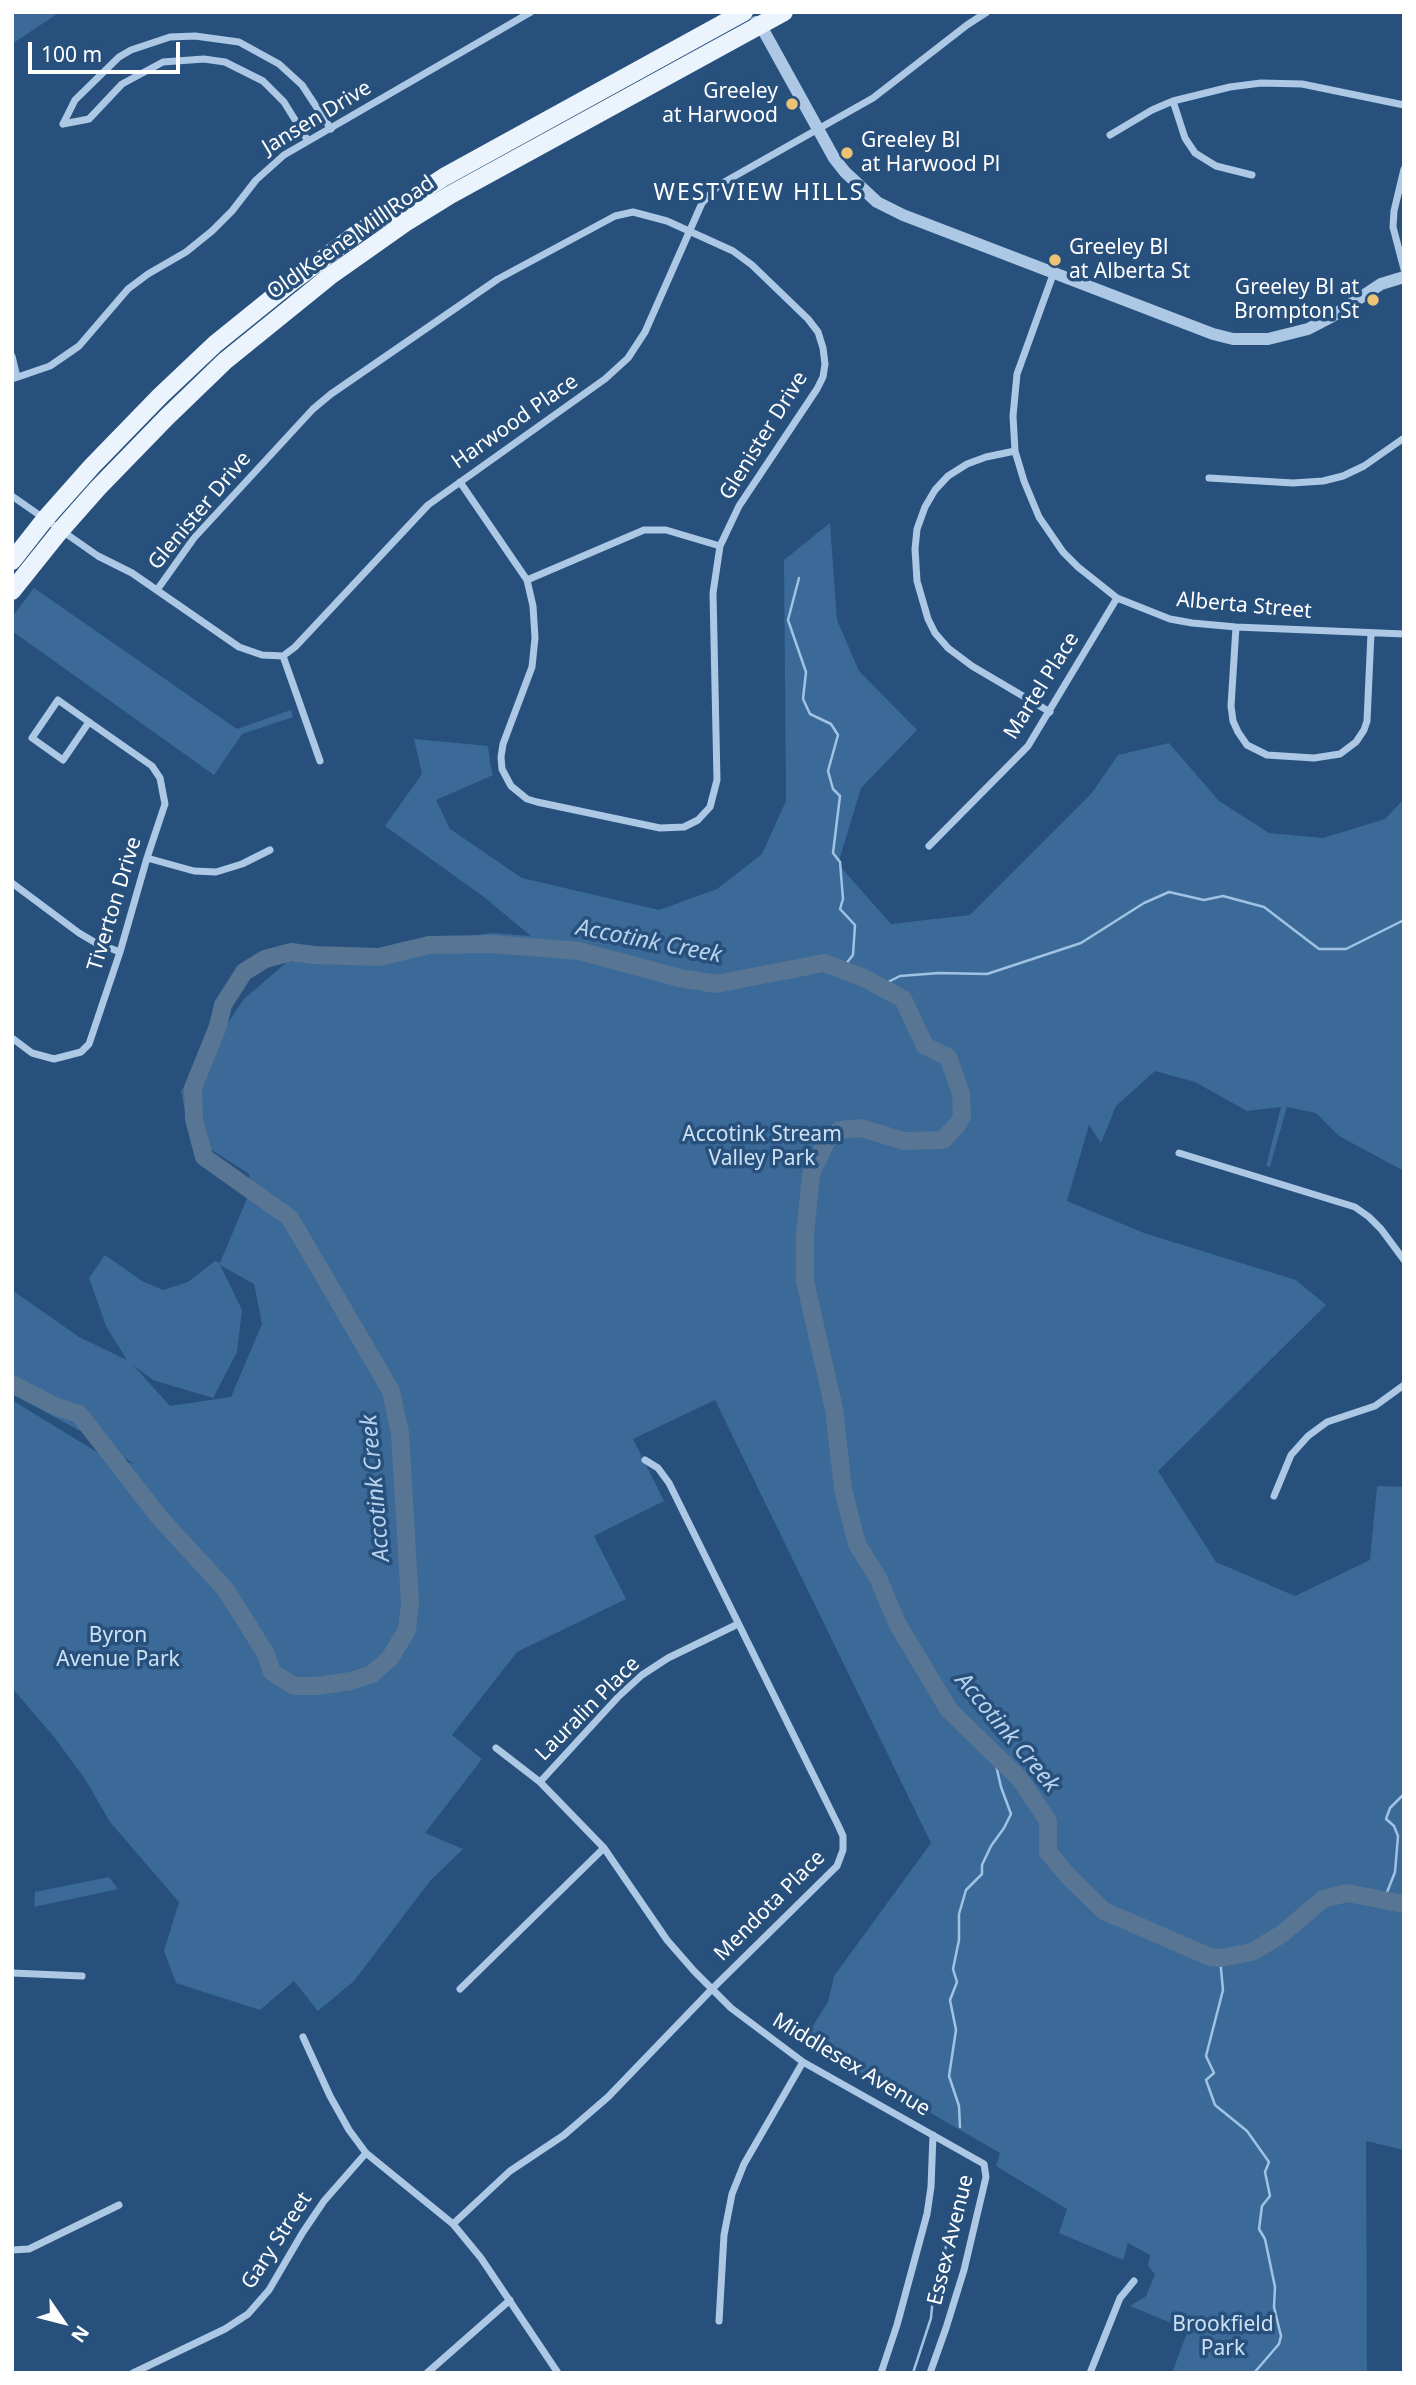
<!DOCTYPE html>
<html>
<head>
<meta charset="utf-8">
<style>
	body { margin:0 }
	#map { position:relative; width:1416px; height:2385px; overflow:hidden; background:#27507c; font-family:"Noto Sans",sans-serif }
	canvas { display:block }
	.frame { position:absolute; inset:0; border:14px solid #fff; pointer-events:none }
	.north { position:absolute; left:28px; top:2287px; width:70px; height:70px; -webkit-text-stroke:5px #27507c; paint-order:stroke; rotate:125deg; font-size:19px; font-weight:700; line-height:28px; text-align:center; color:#fff }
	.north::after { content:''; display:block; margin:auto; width:24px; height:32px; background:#fff; clip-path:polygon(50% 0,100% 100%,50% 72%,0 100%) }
	.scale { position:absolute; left:28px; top:42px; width:152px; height:32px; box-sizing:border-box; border:4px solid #fff; border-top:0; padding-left:9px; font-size:21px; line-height:24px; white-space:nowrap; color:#fff; -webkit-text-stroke:5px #27507c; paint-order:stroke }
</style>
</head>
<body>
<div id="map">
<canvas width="1416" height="2385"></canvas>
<div class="frame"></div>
<div class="north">N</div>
<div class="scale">100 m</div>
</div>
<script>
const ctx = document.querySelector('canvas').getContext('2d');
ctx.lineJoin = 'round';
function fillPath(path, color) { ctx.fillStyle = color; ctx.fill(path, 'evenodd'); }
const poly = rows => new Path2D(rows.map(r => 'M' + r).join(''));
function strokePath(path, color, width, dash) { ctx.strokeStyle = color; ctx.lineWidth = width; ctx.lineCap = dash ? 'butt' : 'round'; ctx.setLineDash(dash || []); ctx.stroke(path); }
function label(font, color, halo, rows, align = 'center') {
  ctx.font = font + ' "Noto Sans",sans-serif'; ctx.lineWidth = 7; ctx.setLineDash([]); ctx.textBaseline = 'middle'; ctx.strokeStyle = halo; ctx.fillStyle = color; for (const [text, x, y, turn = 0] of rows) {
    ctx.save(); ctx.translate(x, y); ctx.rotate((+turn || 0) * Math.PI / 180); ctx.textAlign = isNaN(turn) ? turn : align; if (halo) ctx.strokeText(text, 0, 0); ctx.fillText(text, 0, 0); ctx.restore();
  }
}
fillPath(poly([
	[12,12,60,12,12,44],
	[830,523,837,620,859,671,917,730,861,788,838,864,891,924,970,915,1091,794,1118,755,1169,743,1219,801,1269,833,1323,838,1385,819,1404,799,1404,1171,1339,1136,1316,1113,1287,1107,1270,1167,1266,1166,1281,1107,1247,1111,1195,1082,1155,1071,1116,1106,1101,1143,1089,1125,1067,1201,1144,1233,1296,1280,1326,1305,1158,1471,1216,1562,1295,1596,1370,1560,1377,1486,1404,1487,1404,2150,1366,2141,1367,2373,1172,2373,1188,2330,1130,2306,1146,2296,1155,2274,1148,2266,1150,2255,1128,2243,1123,2260,1059,2233,1067,2209,996,2166,1000,2153,804,2040,828,2002,834,1976,931,1843,715,1400,633,1439,664,1501,594,1536,626,1599,517,1652,452,1735,482,1759,425,1833,463,1849,430,1881,354,1981,318,2011,294,1981,260,2010,176,1983,164,1951,179,1902,110,1822,85,1779,55,1738,12,1688,12,1400,100,1454,134,1464,99,1441,12,1394,12,1290,79,1337,127,1360,106,1326,89,1278,105,1255,142,1281,163,1290,188,1282,215,1261,220,1263,251,1189,249,1174,190,1136,181,1091,244,999,287,962,492,933,531,936,484,897,385,826,422,774,414,739,488,746,490,763,493,775,436,800,450,829,522,878,659,910,717,889,762,854,786,801,784,560],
	[220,1265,254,1284,262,1324,231,1397,170,1406,133,1365,153,1380,213,1398,237,1352,242,1310],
	[34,588,237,729,291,710,293,717,242,734,214,775,12,631,12,617],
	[109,1877,118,1889,34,1907,35,1892]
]), '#3b6a99');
strokePath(poly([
	[799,578,788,620,806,672,803,699,810,714,831,724,838,735,828,771,833,789,840,796,833,853,840,862,843,899,840,909,855,925,853,955,841,970],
	[880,986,900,976,939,973,987,974,1081,943,1144,903,1169,892,1204,900,1223,896,1264,907,1319,949,1346,949,1404,920],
	[1384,1900,1395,1872,1398,1836,1394,1826,1386,1819,1390,1808,1404,1794],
	[1220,1958,1223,1990,1206,2056,1214,2073,1206,2080,1215,2105,1247,2131,1269,2162,1265,2172,1270,2196,1262,2206,1259,2229,1265,2239,1275,2287,1274,2307,1281,2336,1279,2344,1254,2373],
	[960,2127,959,2106,949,2076,956,2030,950,2000,957,1982,953,1969,959,1940,959,1914,966,1890,982,1874,982,1865,991,1846,1004,1828,1011,1814,1001,1787,993,1752],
	[913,2373,931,2318,933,2296,964,2178]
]), '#a0c3e4', 2.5);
strokePath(poly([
	[12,1384,57,1407,79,1414,160,1518,226,1590,266,1654,272,1672,294,1686,317,1686,351,1681,372,1674,390,1658,407,1630,410,1603,400,1433,391,1391,290,1218,204,1157,194,1119,193,1088,218,1026,223,1005,244,972,265,959,291,952,314,955,379,957,429,945,491,944,579,951,680,978,716,984,824,963,864,978,903,999,925,1046,948,1057,961,1093,962,1116,957,1125,943,1140,904,1141,861,1128,840,1130,827,1140,811,1174,805,1235,805,1281,834,1409,843,1489,857,1544,878,1578,898,1625,949,1710,1020,1779,1048,1821,1048,1852,1069,1877,1104,1911,1210,1957,1220,1958,1252,1952,1282,1934,1323,1899,1347,1893,1404,1904]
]), '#587594', 18);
strokePath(poly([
	[1173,101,1185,138,1195,153,1216,166,1252,175],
	[63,124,75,100,119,57,131,50,170,37,195,36,239,42,279,64,302,85,331,129],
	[63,124,89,119,122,84,163,62,204,59,225,62,263,81,284,102,308,141],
	[1110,135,1152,110,1173,101,1230,87,1261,83,1302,84,1404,105],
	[1404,169,1394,211,1393,227,1404,269],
	[1054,272,1017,374,1013,416,1015,451,1024,481,1039,517,1063,552,1078,567,1117,598,1170,619,1192,623,1236,627,1404,634],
	[12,356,17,377],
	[12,379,50,366,79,346,128,289,148,274,186,252,212,231,232,211,256,180,284,155,531,12],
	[1015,451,986,457,967,464,948,476,935,490,925,507,917,529,915,549,917,581,928,619,935,633,948,648,972,666,1050,712],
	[1209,478,1293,483,1323,481,1343,476,1364,466,1404,438],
	[12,496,98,556,132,573,239,647,262,655,283,656,295,647,428,505,605,379,628,358,645,332,702,203,719,185,873,98,967,25,987,12],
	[527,580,644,530,666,530,720,546],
	[157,590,194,538,313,409,331,394,498,279,615,216,633,212,667,221,733,251,752,265,808,319,818,332,823,348,825,364,823,377,817,389,739,506,720,546,713,593,717,780,710,807,698,820,684,827,660,828,537,802,527,799,511,786,502,769,501,757,503,744,532,667,535,638,533,606,527,580,460,482],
	[1236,627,1231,706,1233,721,1238,732,1247,745,1267,755,1314,758,1340,754,1356,742,1364,730,1367,721,1371,633],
	[283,656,320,761],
	[929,846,1028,746,1117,598],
	[147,858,194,871,216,872,242,864,270,850],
	[12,883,79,933,96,943,120,952],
	[12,1038,32,1053,54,1059,81,1052,89,1044,120,952,147,858,165,804,160,778,152,766,89,722,58,700,32,738,63,760,89,722],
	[1179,1153,1355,1207,1369,1217,1381,1229,1404,1260],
	[1274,1496,1291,1455,1308,1436,1327,1422,1375,1406,1404,1385],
	[496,1748,540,1782,604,1848,667,1940,694,1971,731,2008,803,2062,984,2164,986,2177,964,2270,946,2328,930,2373],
	[540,1782,619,1696,642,1675,668,1658,738,1624],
	[12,1973,82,1976],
	[460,1989,604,1848],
	[303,2037,330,2096,349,2130,366,2153,453,2224,481,2258,558,2373],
	[453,2224,510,2171,564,2135,608,2097,712,1989,837,1866,843,1850,843,1836,838,1825,669,1483,658,1468,645,1460],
	[12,2250,29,2249,119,2205],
	[719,2321,724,2235,732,2194,744,2164,803,2062],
	[133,2373,225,2329,248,2314,269,2290,303,2232,324,2201,366,2153],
	[427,2373,510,2300],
	[881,2373,897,2325,927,2214,931,2187,933,2135],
	[1090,2373,1120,2298,1134,2281]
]), '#acc8e4', 7);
strokePath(poly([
	[756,22,761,26,834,158,845,172,877,202,903,215,1213,334,1233,339,1268,339,1308,329,1331,317,1381,284,1404,277]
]), '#acc8e4', 12);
strokePath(poly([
	[12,561,45,519,92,466,160,396,215,344,293,281,359,232,444,177,744,12],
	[12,591,60,531,98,488,167,417,225,361,330,276,408,221,450,195,784,12]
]), '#ebf3fc', 18);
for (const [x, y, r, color] of [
	[792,104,7,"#ecc372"],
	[847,153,7,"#ecc372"],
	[1055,260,7,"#ecc372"],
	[1373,300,7,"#ecc372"]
]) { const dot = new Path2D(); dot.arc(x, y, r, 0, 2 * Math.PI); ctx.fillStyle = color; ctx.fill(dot); strokePath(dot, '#27507c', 2.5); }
label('21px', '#fff', '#27507c', [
	["Greeley",778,92],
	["at Harwood",778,116],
	["Greeley Bl",861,141,"left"],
	["at Harwood Pl",861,165,"left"],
	["Greeley Bl",1069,248,"left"],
	["at Alberta St",1069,272,"left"],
	["Greeley Bl at",1359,288],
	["Brompton St",1359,312]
], 'right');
label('21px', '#fff', '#27507c', [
	["Jansen Drive",317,118,-31],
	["Old Keene Mill Road",351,238,-35],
	["Harwood Place",515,422,-35],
	["Glenister Drive",764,436,-58],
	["Glenister Drive",200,511,-50],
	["Alberta Street",1244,606,5],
	["Martel Place",1042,686,-58],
	["Tiverton Drive",115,904,-73],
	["Lauralin Place",588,1709,-45],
	["Mendota Place",770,1906,-45],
	["Middlesex Avenue",851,2065,31],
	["Essex Avenue",951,2240,-76],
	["Gary Street",277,2241,-57]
]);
label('21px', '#cee1f3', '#27507c', [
	["Accotink Stream",762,1135],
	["Valley Park",762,1159],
	["Byron",118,1636],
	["Avenue Park",118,1660],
	["Brookfield",1223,2325],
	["Park",1223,2349]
]);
ctx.letterSpacing = '2px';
label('23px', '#fff', '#27507c', [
	["WESTVIEW HILLS",759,193]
]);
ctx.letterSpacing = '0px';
label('italic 23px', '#b7d2ec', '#27507c', [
	["Accotink Creek",649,942,11],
	["Accotink Creek",376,1488,-95],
	["Accotink Creek",1007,1733,50]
]);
</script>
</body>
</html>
